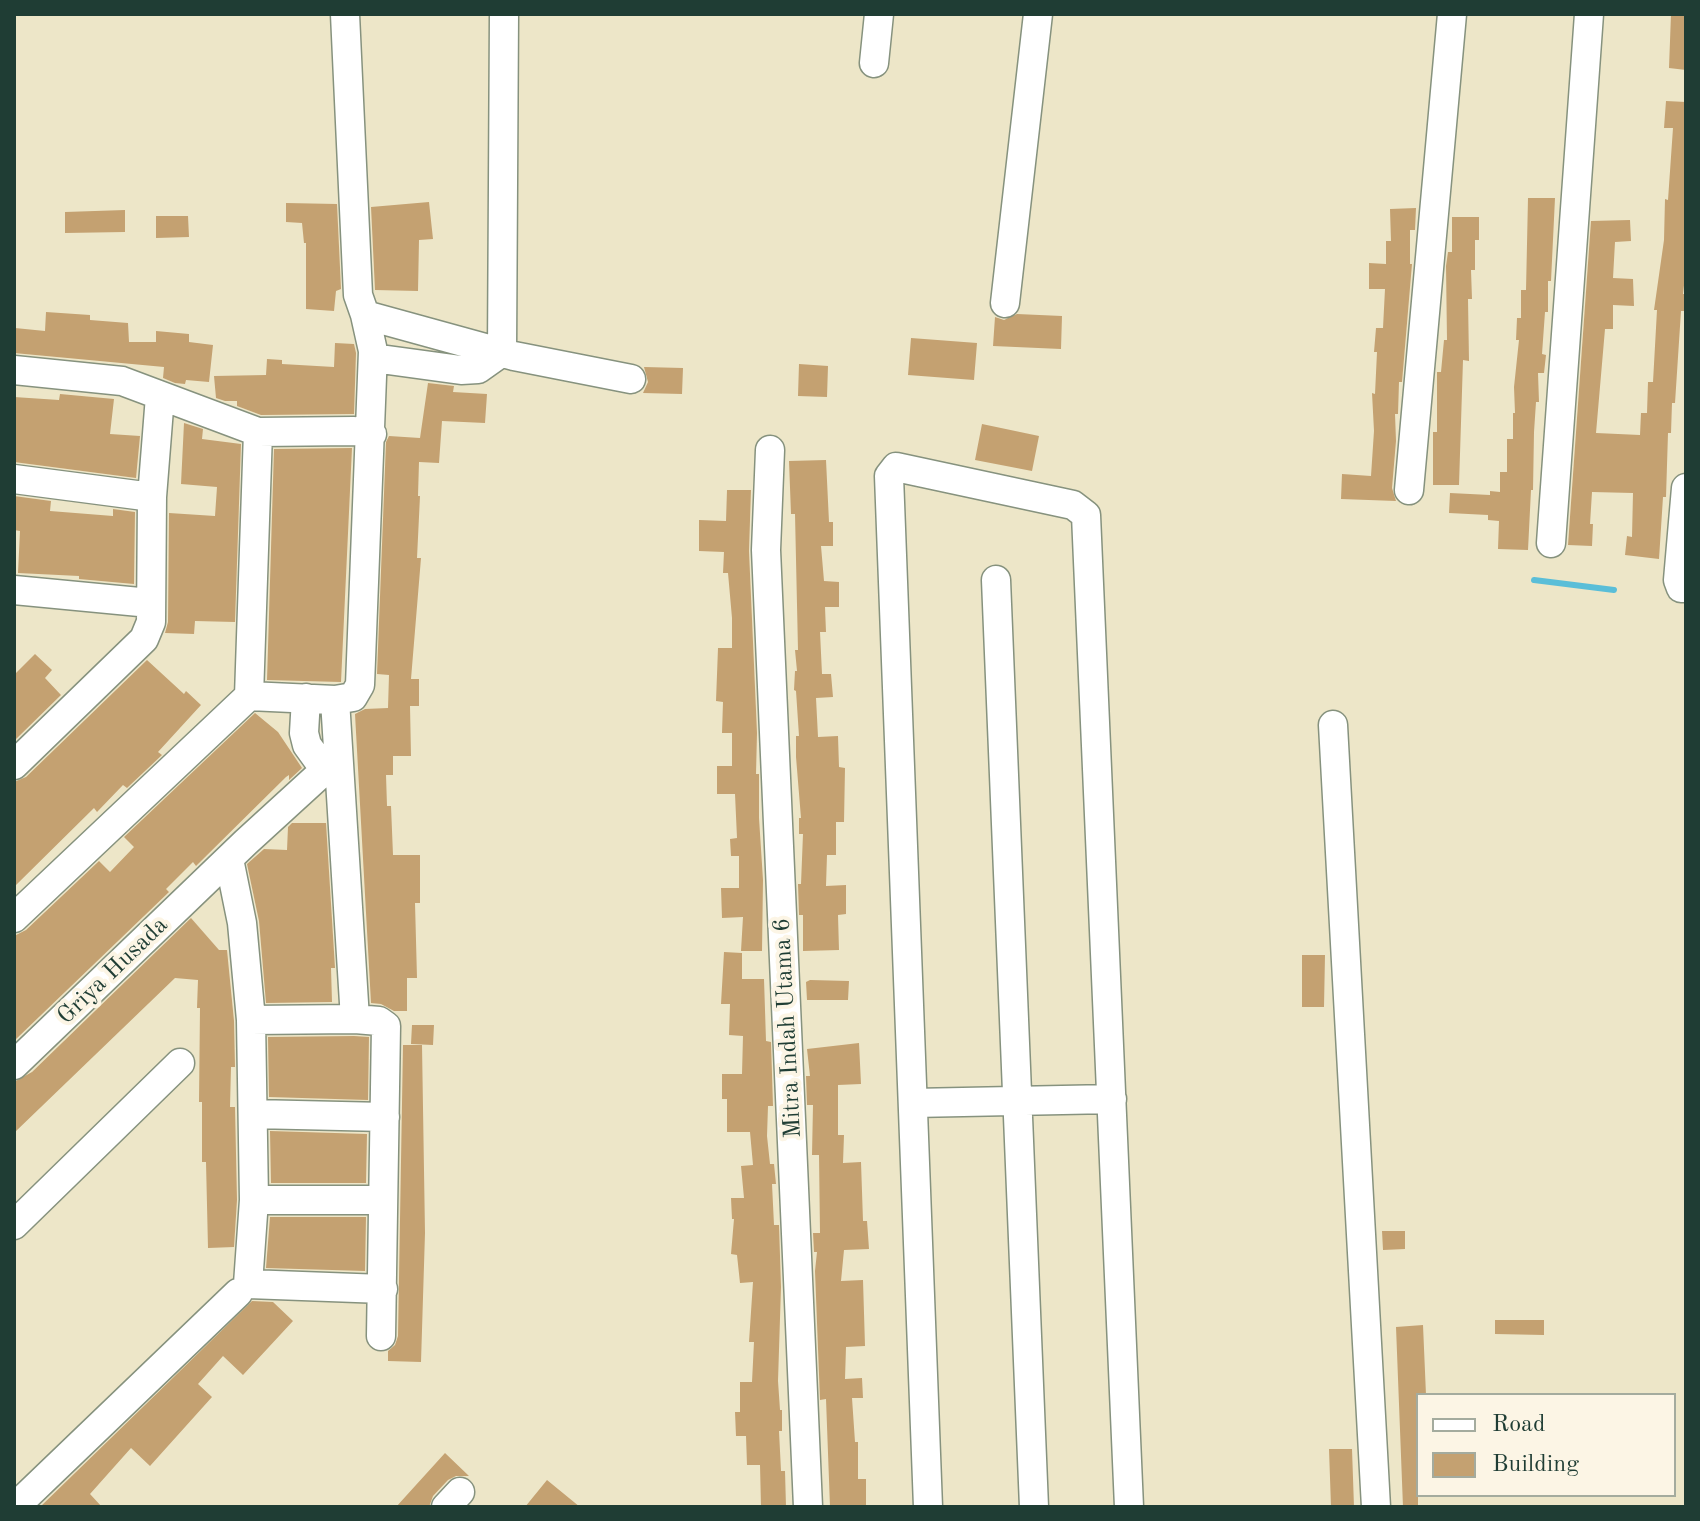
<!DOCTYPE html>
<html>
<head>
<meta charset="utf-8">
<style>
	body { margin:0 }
	#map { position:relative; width:1700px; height:1521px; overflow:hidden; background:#ede6c8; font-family:"Old Standard TT",serif }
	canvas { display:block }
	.frame { position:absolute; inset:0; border:16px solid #1f3d34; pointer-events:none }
	.legend { position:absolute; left:1416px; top:1393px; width:260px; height:104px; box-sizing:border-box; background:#fcf5e5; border:2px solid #a4ab9e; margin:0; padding:10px 14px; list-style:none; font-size:24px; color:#1f3d34 }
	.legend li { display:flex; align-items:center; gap:16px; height:40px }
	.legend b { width:40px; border:2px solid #a4ab9e }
</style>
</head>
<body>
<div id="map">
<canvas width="1700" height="1521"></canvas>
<div class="frame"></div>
<ul class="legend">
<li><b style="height:10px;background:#fff"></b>Road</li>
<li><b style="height:22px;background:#c4a171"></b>Building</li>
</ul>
</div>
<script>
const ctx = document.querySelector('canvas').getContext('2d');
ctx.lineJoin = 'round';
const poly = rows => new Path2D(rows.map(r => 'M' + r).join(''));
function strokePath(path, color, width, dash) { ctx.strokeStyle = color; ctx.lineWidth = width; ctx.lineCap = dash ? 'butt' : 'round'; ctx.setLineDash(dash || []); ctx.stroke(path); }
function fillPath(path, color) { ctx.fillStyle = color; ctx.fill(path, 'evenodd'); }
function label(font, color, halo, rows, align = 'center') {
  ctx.font = font + ' "Old Standard TT",serif'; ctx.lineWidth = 8; ctx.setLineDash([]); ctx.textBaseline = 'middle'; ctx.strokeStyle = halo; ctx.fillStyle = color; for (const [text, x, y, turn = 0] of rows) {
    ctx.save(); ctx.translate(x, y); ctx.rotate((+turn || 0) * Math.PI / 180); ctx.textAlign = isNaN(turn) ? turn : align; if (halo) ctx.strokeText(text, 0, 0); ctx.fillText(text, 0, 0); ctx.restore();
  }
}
strokePath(poly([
	[1534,580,1614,590]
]), '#5abed8', 6);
fillPath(poly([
	[1671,14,1686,14,1686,70,1669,68],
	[1666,101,1686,102,1686,268,1683,294,1685,294,1685,311,1681,311,1675,403,1672,403,1671,433,1668,433,1666,497,1663,497,1659,559,1625,555,1627,536,1632,537,1633,493,1592,492,1590,524,1593,524,1592,546,1568,545,1591,221,1630,220,1631,241,1615,242,1613,278,1633,279,1634,306,1613,305,1613,329,1605,329,1596,433,1640,435,1641,413,1647,413,1648,382,1653,382,1657,310,1654,310,1664,240,1665,199,1668,200,1673,128,1664,128],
	[1528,198,1555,198,1551,281,1548,281,1548,312,1545,312,1542,354,1546,355,1544,373,1538,373,1539,402,1536,402,1534,432,1533,490,1531,490,1528,550,1498,549,1499,521,1488,520,1488,515,1449,513,1450,493,1490,495,1490,491,1500,492,1500,472,1507,472,1507,439,1513,439,1513,413,1515,413,1514,387,1519,340,1516,340,1517,318,1521,318,1521,290,1526,290],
	[429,202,433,239,419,240,418,291,375,290,371,207],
	[286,203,337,204,341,289,336,291,334,311,306,309,306,243,304,243,302,223,286,222],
	[1416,208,1415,230,1410,230,1410,264,1412,264,1402,382,1399,382,1398,414,1395,414,1396,441,1392,488,1396,501,1341,499,1342,474,1371,476,1374,431,1372,393,1375,394,1377,352,1374,352,1376,328,1383,328,1385,289,1369,289,1369,263,1386,264,1386,241,1391,241,1390,209],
	[125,210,125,232,65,233,65,212],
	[156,216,188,216,189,237,156,238],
	[1452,217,1479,217,1479,240,1475,240,1475,270,1471,270,1472,299,1468,299,1469,361,1463,360,1459,485,1433,485,1433,432,1437,432,1437,372,1441,372,1444,340,1447,340,1446,266,1448,252,1452,252],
	[46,312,90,315,90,320,128,323,129,342,156,342,156,331,189,334,189,342,213,345,209,382,186,380,185,384,175,383,163,378,164,367,14,353,15,328,45,331],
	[1017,314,1062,316,1061,349,993,346,995,317,1004,320],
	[911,338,977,343,974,380,908,375],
	[335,343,354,344,356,353,354,414,261,415,237,406,237,401,225,401,216,398,214,376,266,375,267,359,282,360,282,364,334,367],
	[799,364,828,366,827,397,798,396],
	[644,367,683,368,682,394,643,393,648,382],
	[428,383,454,386,453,392,487,394,485,423,442,421,439,463,419,462,418,496,420,496,417,558,421,558,411,679,419,679,419,706,410,706,411,756,393,756,393,775,386,775,387,806,391,806,393,855,420,855,420,903,415,903,417,978,407,978,407,1011,394,1011,381,1004,371,1003,355,714,365,709,388,708,389,675,377,674,386,442,389,436,420,438],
	[60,394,114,399,110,434,140,436,136,478,14,462,14,397,59,400],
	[184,423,203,429,202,439,241,444,235,622,195,621,194,634,165,633,168,622,169,513,215,516,217,487,181,484],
	[982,424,1039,436,1032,471,975,460],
	[352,448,341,682,267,680,274,449],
	[826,460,829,522,833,522,833,546,821,546,824,581,839,582,839,607,825,607,826,632,820,632,822,674,831,674,833,697,816,698,818,737,838,736,839,767,845,768,844,822,836,822,836,855,827,855,826,886,846,885,846,914,838,915,839,950,803,951,803,915,799,915,798,884,801,884,803,834,799,834,799,818,801,818,796,757,796,736,799,736,796,691,794,690,795,671,797,671,795,650,798,650,795,514,791,514,789,461],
	[727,490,751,490,749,551,757,733,756,774,759,774,759,818,763,880,762,951,741,951,743,917,722,918,721,888,739,888,739,856,731,856,730,839,737,838,735,794,717,794,717,766,732,766,732,733,722,733,723,702,716,701,718,648,732,648,732,618,728,573,723,573,724,552,699,551,699,520,726,521],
	[14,496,51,501,50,511,113,516,113,509,135,512,134,584,79,579,79,576,18,573,20,531,14,530],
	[35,654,52,670,45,678,61,695,14,741,14,675],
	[147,660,184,694,186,691,201,705,158,752,162,755,127,788,123,785,97,812,94,808,14,887,14,782,26,777],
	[255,713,278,732,302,768,289,780,289,775,286,777,196,866,193,862,166,889,169,892,14,1041,14,936,26,930,99,861,110,872,134,847,124,837],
	[292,823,326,823,335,968,331,968,332,1002,266,1003,259,921,247,864,264,849,287,850,288,827],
	[191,918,219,950,227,950,234,1021,235,1067,231,1067,230,1107,235,1107,237,1200,234,1247,208,1248,206,1162,202,1162,202,1102,199,1102,200,1008,197,1008,198,980,175,978,14,1133,14,1082,32,1072],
	[724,952,742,953,742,979,764,979,766,1041,771,1042,773,1106,768,1106,767,1136,770,1164,774,1164,776,1184,772,1184,774,1225,779,1225,781,1287,778,1381,780,1410,782,1410,782,1431,779,1431,781,1471,785,1471,786,1507,761,1507,760,1465,747,1465,746,1436,736,1436,735,1412,740,1412,740,1382,752,1382,754,1342,749,1342,753,1282,740,1283,737,1255,731,1254,734,1219,732,1219,731,1198,744,1198,741,1166,753,1165,750,1132,727,1132,727,1099,722,1099,722,1074,742,1074,743,1036,729,1035,730,1004,721,1004],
	[1302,955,1325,955,1324,1007,1302,1007],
	[810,980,849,981,848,1000,807,1000,806,982],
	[412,1025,434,1025,433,1045,411,1044],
	[354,1036,369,1037,368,1100,269,1097,268,1037],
	[859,1043,861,1084,838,1085,838,1135,844,1135,843,1163,861,1162,863,1221,867,1221,869,1249,844,1250,841,1281,863,1280,865,1346,846,1347,845,1379,862,1378,863,1398,852,1398,855,1442,858,1442,858,1479,866,1479,866,1507,830,1507,826,1399,820,1400,815,1271,817,1252,814,1252,813,1233,820,1233,819,1155,812,1155,813,1105,807,1105,806,1076,810,1076,807,1049],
	[403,1045,422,1045,425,1233,421,1362,388,1361,388,1351,395,1345,398,1336],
	[270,1131,367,1134,366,1183,271,1183],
	[270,1217,366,1217,365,1271,266,1268],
	[1382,1231,1405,1231,1405,1249,1383,1250],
	[252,1301,273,1302,293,1321,243,1375,223,1356,198,1384,212,1397,150,1466,131,1448,90,1494,102,1507,40,1507],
	[1495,1320,1544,1320,1544,1335,1495,1334],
	[1423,1325,1426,1395,1418,1395,1418,1507,1403,1507,1396,1327],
	[1329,1449,1352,1449,1354,1507,1331,1507],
	[445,1453,469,1476,456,1476,448,1480,433,1496,429,1507,396,1507],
	[547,1480,580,1507,525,1507]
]), '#c4a171');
const minor = poly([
	[345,14,358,295,365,315,373,351,360,685,353,697,335,700,355,1019,379,1021,386,1026,381,1336],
	[874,63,879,14],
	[1005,303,1038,14],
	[365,315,514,356,631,379],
	[373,358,461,370,478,369,502,352,504,14],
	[14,370,122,381,258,432],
	[770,450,766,550,808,1507],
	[14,479,152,497,160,396],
	[1686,488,1678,580,1681,588,1686,588],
	[1409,490,1452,14],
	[1551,543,1589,14],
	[996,580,1034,1507],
	[14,590,150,603],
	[249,696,258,432,354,431,372,434],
	[306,698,304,733,307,745,325,770],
	[1333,725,1376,1507],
	[14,765,144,639,151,622,152,497],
	[229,859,242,923,251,1020,254,1200,248,1284,383,1289],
	[14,918,249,696,335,700],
	[251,1020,355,1019],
	[14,1065,246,842,338,758],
	[913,1103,1112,1099],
	[253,1114,385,1117],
	[254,1200,383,1200],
	[14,1225,180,1063],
	[15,1507,238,1293],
	[446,1507,460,1492],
	[928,1507,889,476,896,467,1073,505,1086,515,1129,1507]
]);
strokePath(minor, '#86927e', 31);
strokePath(minor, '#fff', 28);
label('24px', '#1f3d34', '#fcf5e5', [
	["Griya Husada",113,971,-44],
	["Mitra Indah Utama 6",788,1028,-93]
]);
</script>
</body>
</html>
